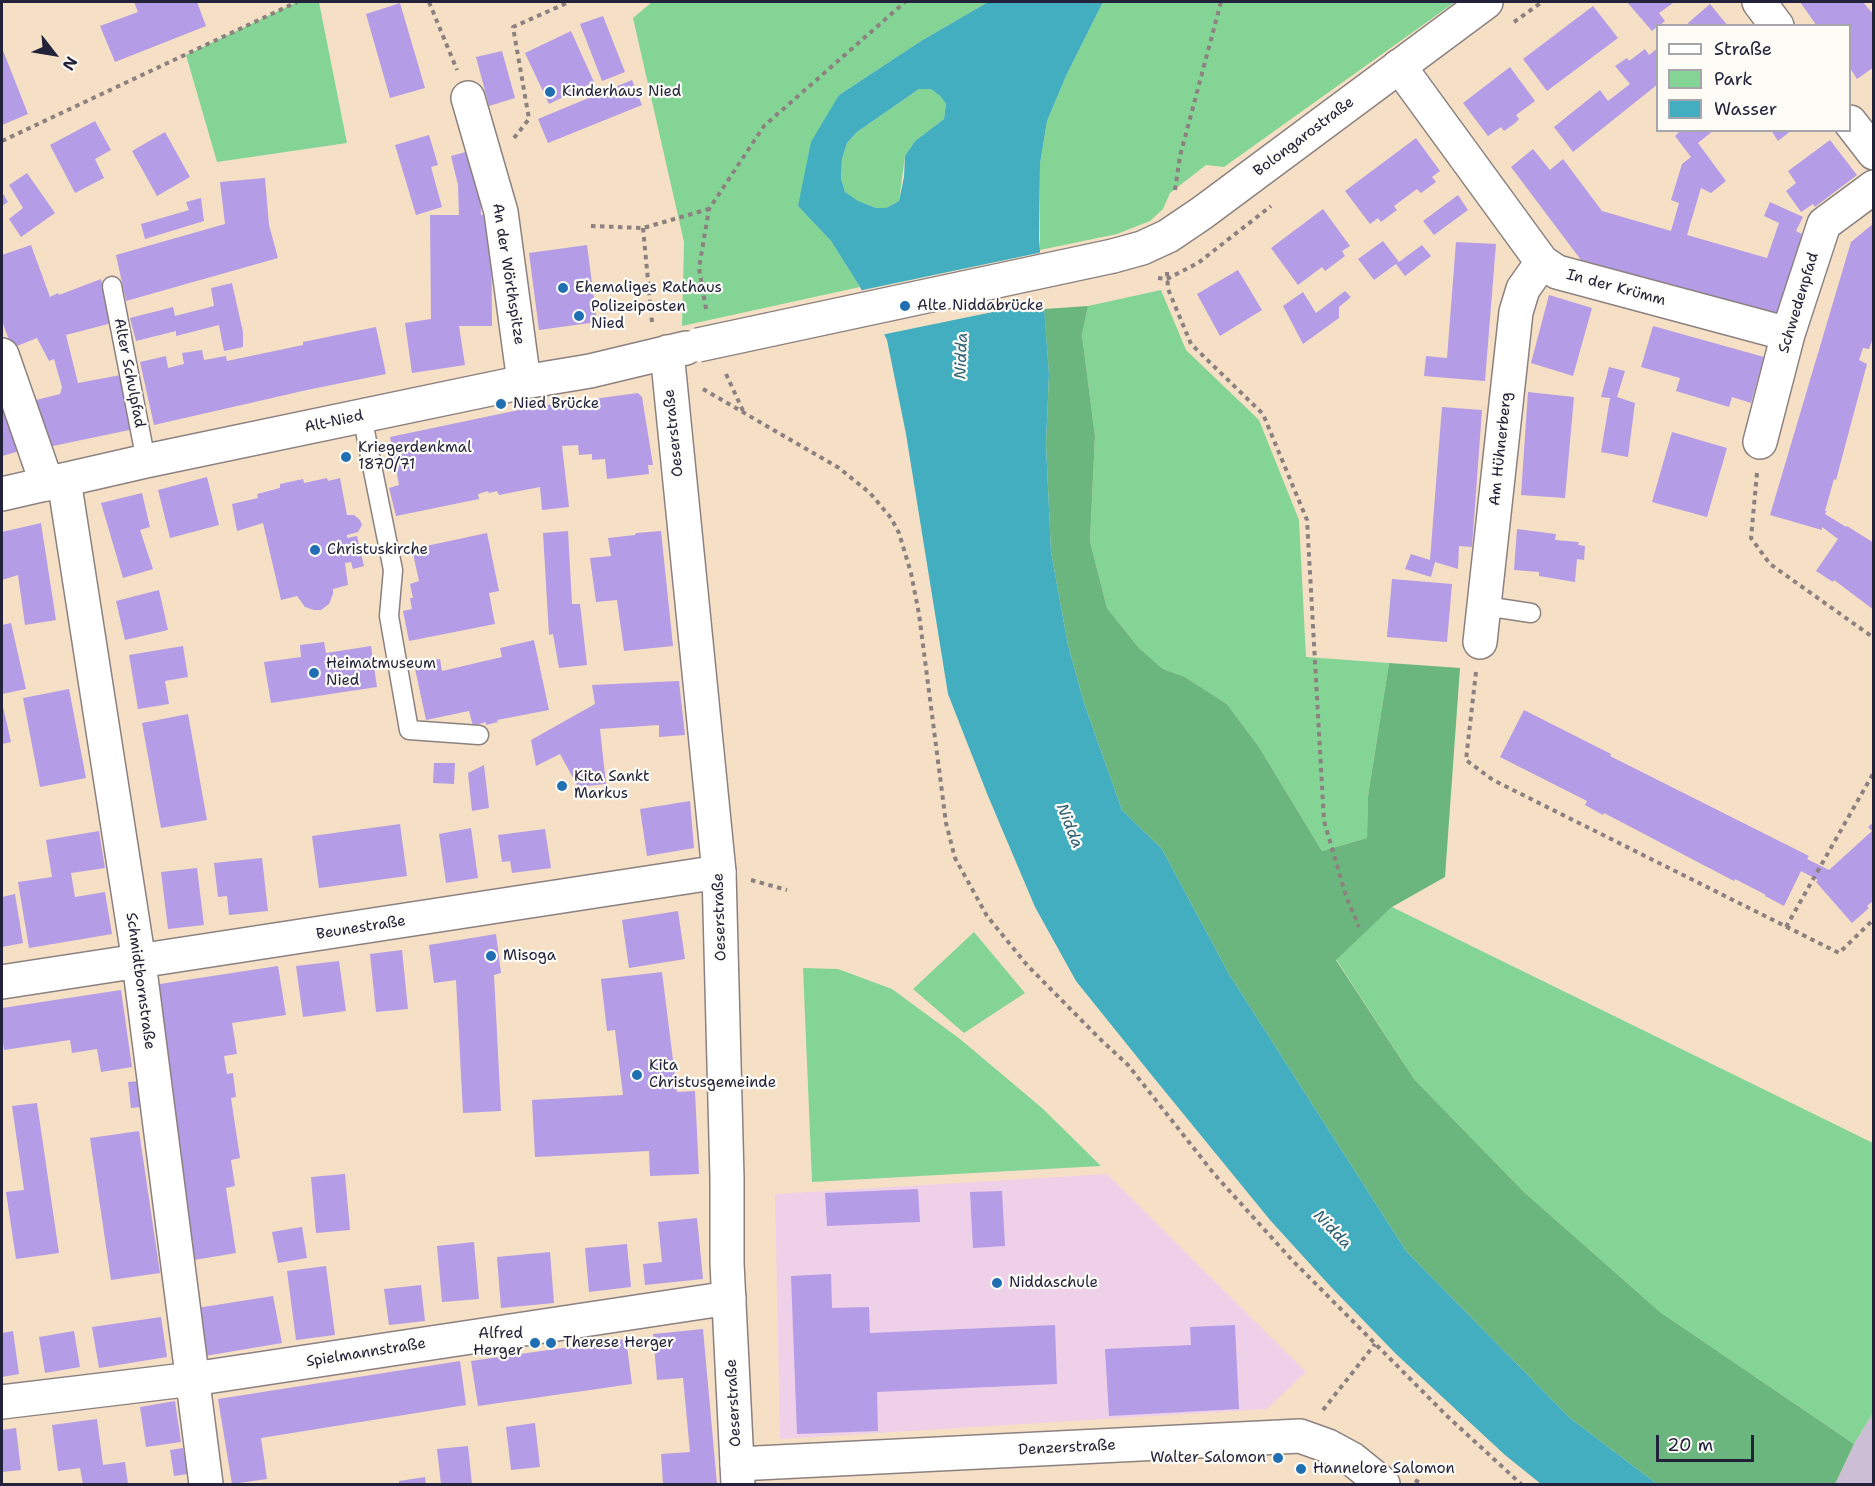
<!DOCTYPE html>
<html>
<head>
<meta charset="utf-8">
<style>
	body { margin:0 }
	#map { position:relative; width:1875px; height:1486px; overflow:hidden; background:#f5e0c5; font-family:"Shantell Sans",sans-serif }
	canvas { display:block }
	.frame { position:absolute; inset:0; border:3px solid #22223b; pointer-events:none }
	.legend { position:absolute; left:1656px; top:24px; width:195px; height:108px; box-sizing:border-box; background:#fdfcf7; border:2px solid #a5a5ac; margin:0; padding:8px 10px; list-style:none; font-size:18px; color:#22223b }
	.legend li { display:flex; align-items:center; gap:12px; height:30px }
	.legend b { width:30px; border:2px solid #a5a5ac }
	.north { position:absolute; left:24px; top:24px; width:60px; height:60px; -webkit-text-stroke:4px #fdfcf7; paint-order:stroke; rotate:121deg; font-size:16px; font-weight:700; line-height:24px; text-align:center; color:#22223b }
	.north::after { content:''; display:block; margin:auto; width:21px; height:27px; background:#22223b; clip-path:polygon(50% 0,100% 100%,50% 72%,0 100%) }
	.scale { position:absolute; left:1656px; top:1435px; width:98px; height:27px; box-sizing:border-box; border:3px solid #22223b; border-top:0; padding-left:8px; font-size:18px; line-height:21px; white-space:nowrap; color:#22223b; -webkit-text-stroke:4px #fdfcf7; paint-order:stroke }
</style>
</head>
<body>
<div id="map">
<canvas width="1875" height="1486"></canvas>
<div class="frame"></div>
<ul class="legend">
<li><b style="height:8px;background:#fff"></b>Straße</li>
<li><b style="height:16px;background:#84d595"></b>Park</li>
<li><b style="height:16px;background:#42aec0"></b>Wasser</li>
</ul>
<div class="north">N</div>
<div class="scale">20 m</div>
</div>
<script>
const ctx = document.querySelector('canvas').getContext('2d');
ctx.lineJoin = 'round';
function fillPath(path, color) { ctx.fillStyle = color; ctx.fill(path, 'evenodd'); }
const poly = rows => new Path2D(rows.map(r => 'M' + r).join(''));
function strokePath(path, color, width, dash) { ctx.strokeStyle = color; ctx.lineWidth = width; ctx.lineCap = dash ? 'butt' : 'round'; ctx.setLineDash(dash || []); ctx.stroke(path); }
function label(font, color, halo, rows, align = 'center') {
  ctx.font = font + ' "Shantell Sans",sans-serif'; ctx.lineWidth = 4.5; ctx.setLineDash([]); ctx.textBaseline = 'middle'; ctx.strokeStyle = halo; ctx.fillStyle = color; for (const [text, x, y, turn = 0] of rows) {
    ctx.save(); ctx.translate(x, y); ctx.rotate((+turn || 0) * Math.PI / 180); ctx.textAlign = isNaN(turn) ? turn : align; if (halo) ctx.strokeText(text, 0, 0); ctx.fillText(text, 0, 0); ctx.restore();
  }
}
fillPath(poly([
	[1107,1174,1306,1372,1267,1409,780,1439,775,1194]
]), '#eed0e8');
fillPath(poly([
	[1873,1413,1873,1484,1835,1484,1854,1444]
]), '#ccbed4');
fillPath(poly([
	[297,2,319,2,347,143,217,162,186,55],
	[652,2,988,2,921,41,839,95,826,119,798,206,831,241,860,287,682,326,684,242,633,18],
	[1103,2,1455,2,1224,167,1206,165,1170,193,1163,209,1150,221,1117,234,1040,250,1040,164,1047,121,1066,76],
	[919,89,931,89,940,96,946,104,944,119,915,141,905,156,899,201,886,208,876,208,857,201,845,192,841,178,842,159,847,143,857,132],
	[1161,290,1186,350,1259,420,1299,520,1306,657,1389,663,1368,796,1367,838,1322,851,1259,747,1227,704,1185,677,1163,669,1139,648,1107,608,1090,541,1095,436,1082,335,1088,306],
	[1392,907,1873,1143,1873,1413,1854,1444,1660,1312,1524,1192,1414,1079,1336,959],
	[974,932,1025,993,964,1033,913,989],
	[803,968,838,969,892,989,960,1039,1042,1108,1101,1166,812,1182]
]), '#84d595');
fillPath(poly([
	[1088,306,1082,335,1095,436,1090,541,1107,608,1139,648,1163,669,1185,677,1227,704,1259,747,1322,851,1367,838,1368,796,1389,663,1460,668,1445,877,1392,907,1336,960,1414,1079,1524,1192,1660,1312,1854,1444,1835,1484,1657,1484,1570,1418,1406,1251,1229,974,1162,849,1122,810,1084,703,1068,645,1051,552,1046,444,1049,374,1044,309]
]), '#6bb67e');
fillPath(poly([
	[988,2,1103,2,1066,76,1047,121,1040,164,1039,238,1049,374,1046,444,1051,552,1068,645,1084,703,1122,810,1162,849,1229,974,1406,1251,1570,1418,1657,1484,1541,1484,1505,1455,1396,1354,1331,1287,1270,1220,1154,1078,1076,981,1035,907,988,796,948,694,906,434,887,340,860,287,831,241,798,206,811,142,839,95,921,41],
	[919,89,931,89,940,96,946,104,944,119,915,141,905,156,904,177,899,201,886,208,876,208,858,201,845,192,841,178,842,159,847,143,857,132]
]), '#42aec0');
fillPath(poly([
	[1043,252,1046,301,881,335,858,291]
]), '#f5e0c5');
fillPath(poly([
	[134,2,197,2,206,26,115,62,100,26,138,12],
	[1627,2,1672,2,1673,3,1659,13,1665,21,1652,31],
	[1800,2,1863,2,1874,15,1874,67,1857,79,1850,68,1850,26,1817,26],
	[400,3,425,88,390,98,366,14],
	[1710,4,1728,26,1690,26,1688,23],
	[1593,6,1618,38,1547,91,1523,59],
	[603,16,625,72,602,81,580,24],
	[571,31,594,82,549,104,525,53],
	[2,48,28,114,2,125],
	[1658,48,1658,84,1573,152,1554,127,1600,90,1608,101,1630,84,1615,66,1627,58,1629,61,1645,49,1649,55],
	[502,51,515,98,489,106,476,57],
	[1510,67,1535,101,1516,115,1519,119,1514,124,1504,131,1501,127,1488,136,1463,103],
	[632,80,642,105,548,143,538,119],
	[95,121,111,150,95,159,104,178,75,193,50,145],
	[1681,130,1714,130,1698,143,1726,181,1711,193,1701,188,1687,235,1767,258,1779,223,1764,216,1770,202,1803,217,1796,231,1802,234,1778,315,1581,260,1511,167,1533,149,1550,170,1563,159,1602,211,1671,231,1679,203,1671,200,1682,164,1691,157,1675,136],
	[1771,130,1792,130,1778,141],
	[165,132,190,177,157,196,132,151],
	[429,135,438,165,431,167,442,207,416,215,395,145],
	[1416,138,1440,171,1432,177,1436,182,1421,193,1417,189,1394,206,1397,210,1381,222,1378,218,1370,224,1345,191],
	[1830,140,1857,175,1815,207,1813,204,1801,212,1786,191,1796,183,1788,171],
	[473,150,480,180,481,215,491,214,492,326,459,326,465,365,412,373,405,323,431,319,430,215,459,215,458,185,451,156],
	[27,173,55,213,21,237,9,219,23,208,9,185],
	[265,178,269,225,278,258,126,301,116,255,225,224,220,182],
	[2,192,8,202,2,206],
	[1458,195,1468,210,1434,235,1423,221],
	[201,198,204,221,145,239,141,224,189,210,186,202],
	[1323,209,1350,246,1342,251,1345,256,1325,271,1322,267,1298,285,1271,248],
	[1874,223,1874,335,1869,349,1863,348,1859,360,1867,364,1836,480,1834,479,1825,511,1827,511,1825,514,1846,527,1847,526,1874,543,1874,610,1834,580,1833,582,1816,571,1838,539,1822,527,1822,530,1770,515,1851,242],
	[1383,241,1399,262,1422,245,1431,256,1405,276,1396,264,1374,280,1358,259],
	[1456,242,1496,244,1485,381,1424,376,1426,356,1447,358],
	[31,245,50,297,58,293,59,295,101,279,112,323,66,335,78,383,126,374,139,428,48,447,32,401,60,394,62,387,54,359,49,361,37,338,12,348,2,321,2,255],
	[587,245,597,322,539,330,529,253],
	[1238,270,1262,310,1220,336,1197,294],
	[232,283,243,332,243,347,224,351,219,325,176,336,176,331,136,341,130,318,173,307,175,316,214,306,211,288],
	[1345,291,1351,297,1339,307,1339,318,1303,344,1283,306,1303,292,1316,313],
	[1549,295,1592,308,1573,376,1531,363],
	[1653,326,1764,357,1751,403,1732,397,1729,407,1676,391,1680,378,1641,367],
	[376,327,386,374,307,390,154,425,140,362,166,356,168,368,184,364,182,353,202,350,204,360,226,356,227,361,303,345,303,342],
	[1609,367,1625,371,1617,397,1635,403,1628,457,1601,452,1610,398,1601,397],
	[1528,392,1574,397,1565,498,1521,495],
	[638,393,642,397,653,465,648,465,649,474,607,479,605,459,592,460,592,454,579,455,578,445,562,446,569,507,542,510,540,487,499,495,497,491,489,493,488,491,478,494,479,499,396,516,389,488,399,485,390,437,533,407],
	[2,395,20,451,2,456],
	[1442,407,1482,410,1472,547,1459,546,1458,569,1435,562,1431,577,1405,569,1411,554,1430,560],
	[1672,432,1727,448,1707,517,1652,502],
	[207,477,219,525,170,538,158,490],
	[327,478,328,481,340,478,347,515,354,515,360,520,362,525,358,532,347,535,347,538,357,536,364,566,353,569,351,562,345,563,348,585,333,589,333,594,329,604,321,610,314,610,305,607,297,596,281,600,263,523,237,531,232,504,258,498,257,494,280,488,280,484,303,479,304,483],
	[142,493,150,527,140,530,153,569,123,578,101,503],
	[41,523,56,620,25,625,18,575,2,580,2,532],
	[1517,529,1556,534,1555,540,1579,542,1578,545,1585,546,1584,560,1577,559,1575,582,1539,576,1539,572,1514,570],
	[568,531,572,604,580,604,587,665,559,668,553,634,549,635,543,533],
	[661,531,673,646,624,651,617,600,596,602,590,558,611,556,608,538,635,535,636,533],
	[487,533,499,591,489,593,495,624,409,641,403,611,412,609,410,598,413,598,410,584,419,581,412,549],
	[1392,579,1452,584,1447,642,1387,637],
	[159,590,168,630,125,640,116,601],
	[11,623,26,689,2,694,2,625],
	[534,640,549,710,497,720,498,722,486,725,486,722,473,726,469,711,426,720,414,664,440,659,442,671,502,657,500,648],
	[324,642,326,653,371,646,377,687,271,703,264,662,301,657,300,645],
	[183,646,188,677,165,681,169,704,138,709,129,655],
	[679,681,685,735,659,737,659,725,600,729,606,784,578,787,560,754,536,766,531,740,595,704,592,685],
	[69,689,86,778,40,787,23,698],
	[2,702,11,742,2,744],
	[1524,710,1611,754,1610,756,1809,856,1807,859,1829,870,1872,831,1868,827,1874,822,1874,900,1867,906,1869,908,1852,923,1816,882,1818,880,1801,871,1784,906,1765,896,1766,895,1735,879,1734,881,1604,813,1603,815,1585,805,1587,801,1500,757],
	[188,714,207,820,161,828,142,723],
	[434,763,455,763,454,784,433,783],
	[484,765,489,808,472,811,468,773],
	[690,801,694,848,647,856,640,809],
	[400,824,407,876,319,888,312,836],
	[471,828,478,878,446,883,439,834],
	[545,829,551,868,512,873,510,861,502,862,498,835],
	[99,831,105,868,71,873,75,897,105,892,112,934,29,948,18,882,52,877,46,840],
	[262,858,268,911,229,915,227,896,218,897,214,863],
	[197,868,204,925,168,929,161,872],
	[15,894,23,943,2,947,2,897],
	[678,911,685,959,629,968,622,920],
	[496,934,501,973,494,975,501,1111,463,1113,456,980,434,983,429,945],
	[402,950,408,1009,376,1012,370,954],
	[339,961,346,1011,303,1017,296,966],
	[278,966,286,1015,232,1023,237,1054,224,1056,227,1074,233,1073,236,1097,231,1098,240,1158,231,1160,235,1186,226,1188,236,1253,194,1260,153,985],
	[662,972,677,1092,695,1091,699,1174,650,1176,649,1151,535,1157,532,1100,623,1095,615,1030,607,1031,601,979],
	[121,990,132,1067,101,1072,97,1049,72,1053,70,1040,4,1050,2,1035,2,1008],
	[150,1080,152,1106,131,1108,128,1082],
	[37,1103,59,1253,16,1259,6,1192,24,1190,12,1106],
	[139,1131,160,1273,111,1280,90,1138],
	[345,1174,350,1230,316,1233,311,1177],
	[918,1189,920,1222,827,1226,825,1193],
	[1002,1191,1005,1246,973,1248,970,1192],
	[697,1218,703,1279,645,1285,643,1264,662,1262,658,1222],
	[302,1227,307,1258,278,1263,272,1232],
	[474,1242,479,1299,442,1302,437,1246],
	[627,1244,631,1287,589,1292,585,1248],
	[550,1252,554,1303,501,1308,497,1257],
	[326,1266,335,1335,296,1340,287,1271],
	[831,1274,832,1308,869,1307,870,1333,1055,1325,1057,1384,877,1392,878,1431,797,1434,791,1276],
	[421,1285,425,1321,389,1325,384,1289],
	[273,1296,282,1343,205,1356,197,1308],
	[161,1317,167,1357,99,1368,92,1327],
	[1235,1325,1239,1409,1109,1416,1105,1349,1191,1345,1190,1327],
	[703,1329,717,1484,663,1484,661,1454,690,1452,683,1378,657,1380,653,1334],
	[13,1331,19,1374,2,1377,2,1333],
	[74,1331,80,1367,45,1373,39,1337],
	[626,1339,632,1384,478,1406,471,1361],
	[460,1361,466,1405,261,1438,267,1479,232,1484,218,1399],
	[175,1401,181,1442,146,1447,140,1407],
	[97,1419,103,1465,125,1462,128,1484,83,1484,80,1468,58,1471,52,1425],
	[535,1423,540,1467,511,1470,506,1427],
	[16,1428,21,1470,2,1472,2,1430],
	[468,1446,472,1484,441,1484,437,1449],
	[183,1448,188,1474,174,1476,170,1450],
	[425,1477,426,1484,399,1484,399,1481]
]), '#b49ce6');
const lane = poly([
	[112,286,146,461],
	[362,416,393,570,389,616,409,730,479,735],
	[1485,606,1531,613]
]);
const street = poly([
	[1759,2,1777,26],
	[1399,66,1542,262,1557,272,1572,276,1788,334],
	[468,98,501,212,524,382],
	[1850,122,1874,153],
	[2,355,47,484],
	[1760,442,1788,334,1824,224,1874,187],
	[64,480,139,962,206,1484],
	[1480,642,1516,312,1523,289,1542,262],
	[2,982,719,872],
	[2,1402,193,1379,729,1298],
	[737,1464,1300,1436,1328,1446,1352,1459,1383,1484]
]);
const secondary = poly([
	[1113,256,1142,248,1168,236,1202,213,1486,2],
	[667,352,719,872,727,1178,727,1263,738,1484],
	[2,494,146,461,524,382,590,371,686,348]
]);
strokePath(lane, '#8c8180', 21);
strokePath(street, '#8c8180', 36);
strokePath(secondary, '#8c8180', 36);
strokePath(poly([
	[429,2,457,70],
	[1514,22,1542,2],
	[514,138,529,119,513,27,569,2],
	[2,141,297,2],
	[1175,190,1180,156,1221,2],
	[591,226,643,228,709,209],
	[643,228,652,322],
	[1167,272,1168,289,1191,344,1263,414,1307,520,1324,821,1346,896,1359,927],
	[1158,278,1167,279,1198,263,1271,206],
	[706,309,699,268,709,209,764,126,905,2],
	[726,374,744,413],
	[703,389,839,468,870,493,891,518,899,533,911,573,919,614,946,823,955,858,987,916,1027,965,1099,1038,1128,1065,1215,1175,1292,1260,1447,1416,1521,1484],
	[1757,473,1751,538,1770,564,1874,638],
	[1476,672,1466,760,1493,780,1839,953,1874,919],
	[751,880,787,890],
	[1786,927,1874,772],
	[1323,1410,1375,1344],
	[1415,1480,1422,1484]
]), '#8c8180', 4, [4.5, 4.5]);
strokePath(lane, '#fff', 18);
strokePath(street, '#fff', 33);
strokePath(secondary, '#fff', 33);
const secondaryBridge = poly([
	[698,345,1113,256]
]);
strokePath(secondaryBridge, '#8c8180', 36, []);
strokePath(secondaryBridge, '#fff', 33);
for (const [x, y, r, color] of [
	[550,92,6,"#1f6fb2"],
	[563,288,6,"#1f6fb2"],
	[905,306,6,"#1f6fb2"],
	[579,316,6,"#1f6fb2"],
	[501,404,6,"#1f6fb2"],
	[346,457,6,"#1f6fb2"],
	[315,550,6,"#1f6fb2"],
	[314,673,6,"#1f6fb2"],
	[562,786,6,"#1f6fb2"],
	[491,956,6,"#1f6fb2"],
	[637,1075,6,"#1f6fb2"],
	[997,1283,6,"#1f6fb2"],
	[535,1343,6,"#1f6fb2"],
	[551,1343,6,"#1f6fb2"],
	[1278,1458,6,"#1f6fb2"],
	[1301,1469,6,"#1f6fb2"]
]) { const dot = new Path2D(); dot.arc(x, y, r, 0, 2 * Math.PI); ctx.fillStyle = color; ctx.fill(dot); strokePath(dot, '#fdfcf7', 2); }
label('15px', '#22223b', '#fdfcf7', [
	["Kinderhaus Nied",562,92],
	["Ehemaliges Rathaus",575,288],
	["Alte Niddabrücke",917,306],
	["Polizeiposten",591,307],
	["Nied",591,324],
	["Nied Brücke",513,404],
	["Kriegerdenkmal",358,448],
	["1870/71",358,465],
	["Christuskirche",327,550],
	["Heimatmuseum",326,664],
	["Nied",326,681],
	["Kita Sankt",574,777],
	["Markus",574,794],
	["Misoga",503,956],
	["Kita",649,1066],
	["Christusgemeinde",649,1083],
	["Niddaschule",1009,1283],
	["Alfred",523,1334,"right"],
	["Herger",523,1351,"right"],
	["Therese Herger",563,1343],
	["Walter Salomon",1266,1458,"right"],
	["Hannelore Salomon",1313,1469]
], 'left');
label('15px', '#22223b', '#fdfcf7', [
	["Bolongarostraße",1304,137,-37],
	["An der Wörthspitze",508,274,81],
	["In der Krümm",1616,288,15],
	["Schwedenpfad",1799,303,-73],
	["Alter Schulpfad",129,373,79],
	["Alt-Nied",334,422,-12],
	["Oeserstraße",674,433,-96],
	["Am Hühnerberg",1501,449,-84],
	["Oeserstraße",720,917,-92],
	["Beunestraße",361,928,-9],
	["Schmidtbornstraße",140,981,82],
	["Spielmannstraße",366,1353,-9],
	["Oeserstraße",734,1403,-93],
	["Denzerstraße",1067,1448,-3]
]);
label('italic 16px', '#306177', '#fdfcf7', [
	["Nidda",962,356,-88],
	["Nidda",1069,826,68],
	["Nidda",1332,1230,46]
]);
</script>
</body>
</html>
